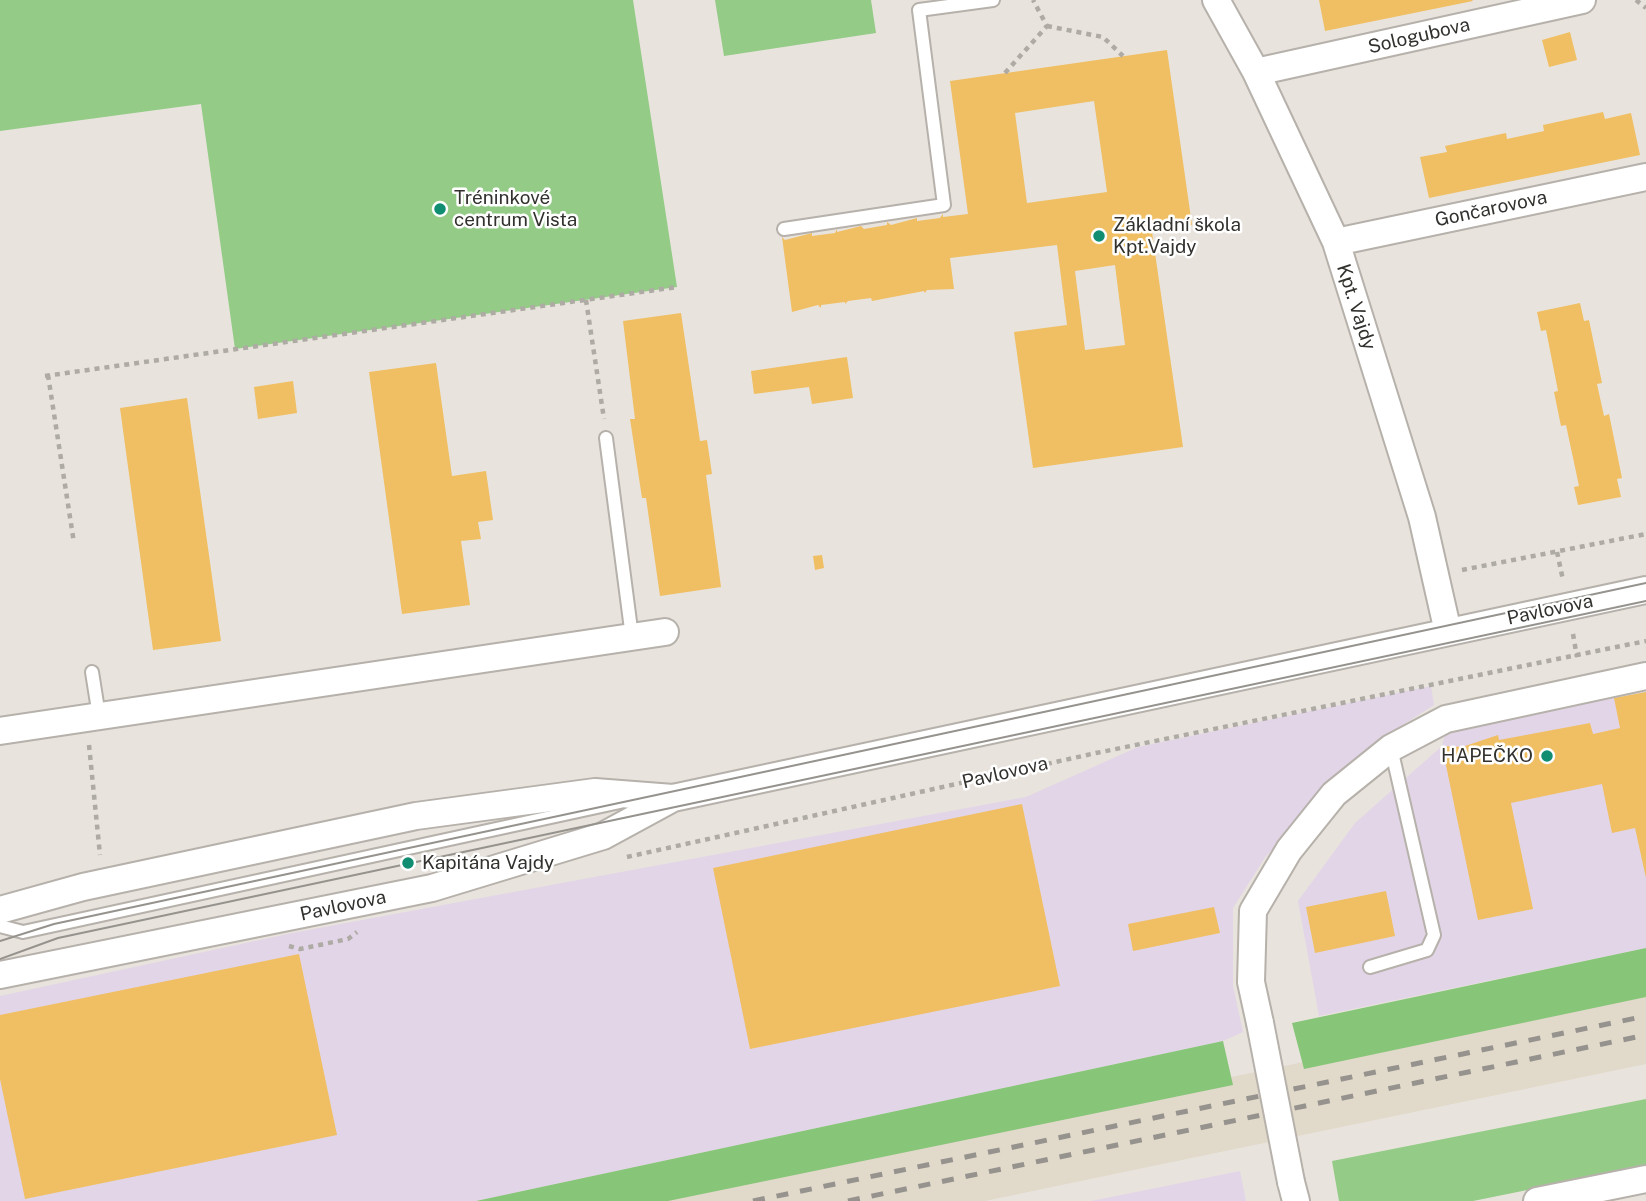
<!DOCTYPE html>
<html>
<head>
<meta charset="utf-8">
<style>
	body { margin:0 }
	canvas { display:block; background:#e8e3dc }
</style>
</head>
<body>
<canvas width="1646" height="1201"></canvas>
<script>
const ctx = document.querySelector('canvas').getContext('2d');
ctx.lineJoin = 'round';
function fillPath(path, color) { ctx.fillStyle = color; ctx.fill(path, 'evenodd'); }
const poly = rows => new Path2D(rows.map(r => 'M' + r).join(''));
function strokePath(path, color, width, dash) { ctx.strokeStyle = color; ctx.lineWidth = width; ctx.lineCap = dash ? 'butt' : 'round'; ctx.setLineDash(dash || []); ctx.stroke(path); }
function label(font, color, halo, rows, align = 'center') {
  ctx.font = font + ' "Public Sans",sans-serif'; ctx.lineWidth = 5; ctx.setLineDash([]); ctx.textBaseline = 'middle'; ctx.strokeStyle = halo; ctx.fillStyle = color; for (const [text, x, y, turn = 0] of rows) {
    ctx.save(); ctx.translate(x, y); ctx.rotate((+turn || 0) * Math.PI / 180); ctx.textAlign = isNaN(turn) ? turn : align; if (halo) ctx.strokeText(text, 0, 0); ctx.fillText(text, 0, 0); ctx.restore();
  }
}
fillPath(poly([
	[1646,991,1646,1064,1148,1167,985,1201,633,1201]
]), '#e1d9ca');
fillPath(poly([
	[1431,686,1434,705,1393,731,1266,856,1233,908,1233,986,1243,1032,1223,1041,476,1201,0,1201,0,996,292,933,1026,797,1138,747],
	[1646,692,1646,948,1319,1016,1298,901,1355,823,1442,746,1446,729],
	[1240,1171,1246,1201,1091,1201]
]), '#e2d5e8');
fillPath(poly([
	[0,0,633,0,677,287,235,349,201,104,0,131],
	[715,0,871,0,876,33,724,56],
	[1646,1099,1646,1166,1473,1201,1339,1201,1332,1161]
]), '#94cc87');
fillPath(poly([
	[1646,948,1646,997,1304,1069,1292,1023],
	[1223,1041,1233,1085,668,1201,476,1201]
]), '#87c579');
fillPath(poly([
	[1319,0,1472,0,1473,1,1325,31],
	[1570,32,1577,60,1549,67,1542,40],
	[1167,50,1192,225,1152,232,1183,447,1033,468,1014,332,1067,325,1057,245,950,258,954,289,927,290,925,293,924,291,872,301,871,298,848,301,845,304,845,302,821,305,821,308,818,305,792,312,782,237,785,240,812,233,812,236,835,233,837,229,837,232,861,226,864,229,887,225,887,222,891,225,917,218,917,221,940,218,943,214,943,217,968,214,950,81],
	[1094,101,1107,192,1027,203,1015,113],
	[1115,265,1125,345,1085,350,1075,271],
	[1603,112,1605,119,1631,113,1640,155,1429,198,1420,157,1447,152,1445,146,1506,133,1507,139,1544,131,1543,125],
	[1580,303,1584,321,1589,320,1602,383,1597,384,1604,416,1609,414,1622,478,1617,479,1621,497,1578,505,1574,487,1579,486,1566,425,1561,426,1554,392,1558,391,1546,330,1541,331,1537,312],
	[681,313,700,441,707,440,712,474,706,475,721,587,660,596,646,498,642,498,630,419,635,419,623,321],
	[847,357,853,398,812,404,809,387,754,394,751,371],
	[436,363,452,476,486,471,493,520,478,522,481,539,461,541,470,605,402,614,369,372],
	[293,381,297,413,258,419,254,387],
	[187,398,221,641,153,650,120,408],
	[822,555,824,568,815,570,813,556],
	[1646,692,1646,878,1635,828,1612,833,1602,784,1511,803,1533,909,1478,920,1442,746,1462,747,1498,735,1499,740,1590,723,1593,734,1620,728,1614,698],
	[1022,804,1060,986,750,1049,713,868],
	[1386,891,1395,936,1315,953,1306,907],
	[1214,907,1220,933,1133,951,1128,924],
	[299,954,337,1135,25,1199,0,1079,0,1015]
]), '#f0bf63');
const lane = poly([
	[784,229,944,205,919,10,993,0],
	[606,438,632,637],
	[92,672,99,716],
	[0,926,23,932,620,802],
	[1370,967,1427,950,1434,935,1391,748]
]);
const street = poly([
	[1216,0,1256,72,1336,242,1422,517,1448,632],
	[1256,72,1582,0],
	[1336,242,1646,177],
	[0,731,665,632],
	[0,910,83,887,416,816,595,792,673,798],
	[0,975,432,888,603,836,673,798,1646,590],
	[1260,1023,1251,982,1253,911,1289,850,1334,794,1391,748,1446,719,1646,676],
	[1291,1182,1296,1201],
	[1537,1201,1646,1179]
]);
strokePath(lane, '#b6b1aa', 16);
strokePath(street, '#b6b1aa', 30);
strokePath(poly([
	[1636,0,1646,8],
	[1047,26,1103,37,1123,56],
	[1005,73,1047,26,1033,0],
	[586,300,604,419],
	[48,375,74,543],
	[45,376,677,287],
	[1557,552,1563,580],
	[1462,570,1646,534],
	[1573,634,1577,657],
	[89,745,100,855],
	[627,857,1096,753,1646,641],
	[289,946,300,949,348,939,357,932]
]), '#aeaaa4', 4.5, [5, 5]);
strokePath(lane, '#fff', 12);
strokePath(street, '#fff', 26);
strokePath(poly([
	[0,941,54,924,1646,583],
	[0,959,58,938,1646,601]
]), '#96938e', 2);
strokePath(poly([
	[753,1201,1646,1016],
	[848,1201,1646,1035]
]), '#96938e', 5, [12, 12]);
const streetBridge = poly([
	[1260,1023,1291,1182]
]);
strokePath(streetBridge, '#b6b1aa', 30, []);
strokePath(streetBridge, '#fff', 26);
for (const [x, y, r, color] of [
	[440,209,7,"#118d72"],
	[1099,236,7,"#118d72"],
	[1547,756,7,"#118d72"],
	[408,863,7,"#118d72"]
]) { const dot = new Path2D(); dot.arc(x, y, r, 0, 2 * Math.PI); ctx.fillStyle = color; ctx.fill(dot); strokePath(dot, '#fff', 2.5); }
label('19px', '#32312e', '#fff', [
	["Sologubova",1419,36,-13],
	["Gončarovova",1491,209,-12],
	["Kpt. Vajdy",1356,307,72],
	["Pavlovova",1550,610,-12],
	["Pavlovova",1005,773,-13],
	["Pavlovova",343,906,-12]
]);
label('19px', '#32312e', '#fff', [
	["Tréninkové",454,198],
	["centrum Vista",454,220],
	["Základní škola",1113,225],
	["Kpt.Vajdy",1113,247],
	["HAPEČKO",1533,756,"right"],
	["Kapitána Vajdy",422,863]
], 'left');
</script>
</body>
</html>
